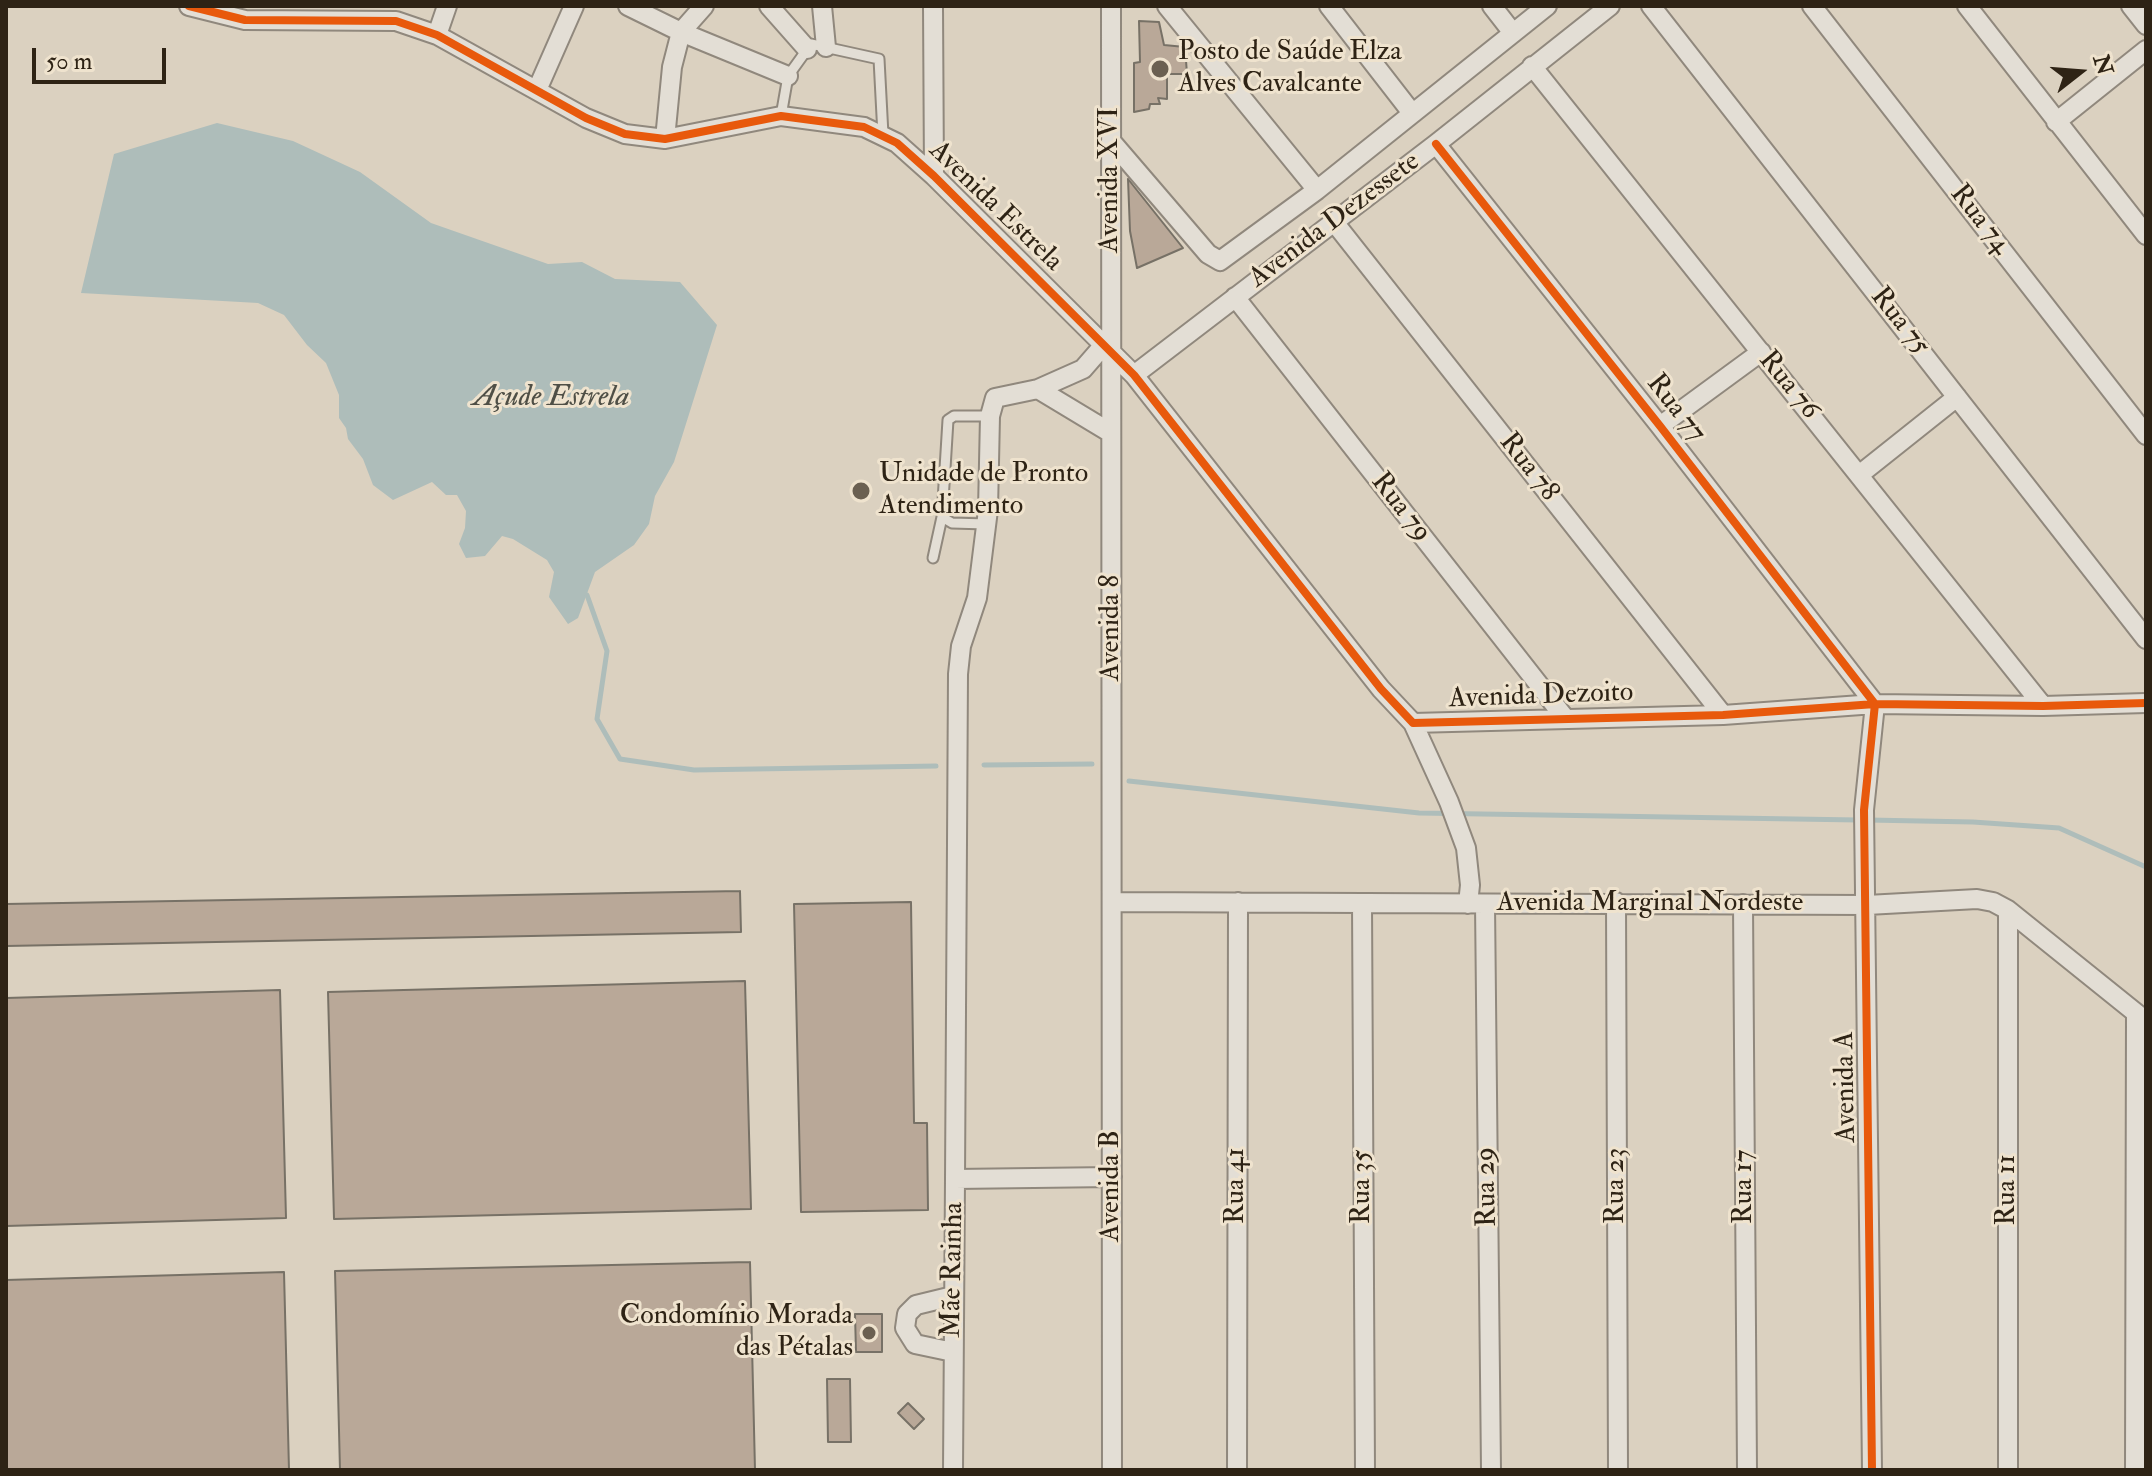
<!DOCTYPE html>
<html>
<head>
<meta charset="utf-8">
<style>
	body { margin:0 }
	#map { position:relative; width:2152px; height:1476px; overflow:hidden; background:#dbd1c0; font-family:"IM FELL Double Pica",serif }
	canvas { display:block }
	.frame { position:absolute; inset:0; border:8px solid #2e2315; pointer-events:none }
	.north { position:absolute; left:2040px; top:32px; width:80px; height:80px; -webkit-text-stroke:6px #efe3ce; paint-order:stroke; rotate:73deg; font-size:22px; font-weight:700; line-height:32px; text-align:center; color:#2e2315 }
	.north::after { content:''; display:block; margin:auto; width:28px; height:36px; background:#2e2315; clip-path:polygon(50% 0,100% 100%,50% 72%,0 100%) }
	.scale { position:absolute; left:32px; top:48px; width:134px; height:36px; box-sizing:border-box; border:4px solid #2e2315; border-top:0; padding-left:10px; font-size:24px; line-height:28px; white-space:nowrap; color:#2e2315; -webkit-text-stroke:6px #efe3ce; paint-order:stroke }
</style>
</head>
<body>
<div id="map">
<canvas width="2152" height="1476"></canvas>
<div class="frame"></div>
<div class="north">N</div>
<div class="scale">50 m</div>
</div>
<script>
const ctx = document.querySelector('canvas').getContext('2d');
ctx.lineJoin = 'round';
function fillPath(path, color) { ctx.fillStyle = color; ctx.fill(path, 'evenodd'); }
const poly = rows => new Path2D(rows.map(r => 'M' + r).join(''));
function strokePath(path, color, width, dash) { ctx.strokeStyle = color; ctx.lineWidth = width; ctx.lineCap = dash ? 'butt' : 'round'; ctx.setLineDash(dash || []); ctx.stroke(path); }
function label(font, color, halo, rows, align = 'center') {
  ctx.font = font + ' "IM FELL Double Pica",serif'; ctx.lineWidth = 6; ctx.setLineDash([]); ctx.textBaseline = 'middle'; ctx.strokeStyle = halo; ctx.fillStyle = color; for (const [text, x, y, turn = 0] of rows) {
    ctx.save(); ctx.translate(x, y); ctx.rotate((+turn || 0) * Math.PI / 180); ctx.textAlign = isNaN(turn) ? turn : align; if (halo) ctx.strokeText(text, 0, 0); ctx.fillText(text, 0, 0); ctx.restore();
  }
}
fillPath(poly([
	[217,123,293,141,360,172,431,223,548,264,582,262,615,279,680,282,717,325,674,462,655,496,649,524,634,545,595,572,578,618,568,624,549,597,554,572,547,560,513,539,502,536,485,556,466,558,459,544,465,528,466,511,457,495,446,495,432,482,393,500,373,485,363,459,348,439,346,428,339,418,339,395,326,363,307,345,284,315,258,303,81,293,114,154]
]), '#aebdba');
strokePath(poly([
	[587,595,607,651,597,719,620,759,694,770,936,766],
	[984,765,1092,764],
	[1129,781,1419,813,1858,820],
	[1868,820,1973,822,2059,828,2146,867]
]), '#aebdba', 5);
const building = poly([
	[1139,21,1159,22,1164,45,1185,47,1187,74,1167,74,1167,99,1158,98,1160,104,1150,104,1149,109,1134,112,1134,63,1140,62,1139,21],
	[1128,179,1183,248,1137,268,1130,231,1128,179],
	[740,891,741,932,6,946,6,904,740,891],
	[911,902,914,1123,927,1123,928,1210,801,1212,794,904,911,902],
	[745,981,751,1209,334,1219,328,992,745,981],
	[280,990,286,1218,6,1226,6,998,280,990],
	[750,1262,755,1470,340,1470,335,1271,750,1262],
	[284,1272,289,1470,6,1470,6,1280,284,1272],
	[855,1314,882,1314,882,1352,856,1352,855,1314],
	[827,1379,850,1379,851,1442,828,1442,827,1379],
	[908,1403,924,1419,914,1429,898,1413,908,1403]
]);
fillPath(building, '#b9a898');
strokePath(building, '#777166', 2);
const service = poly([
	[781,116,788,76,811,44,879,59,883,135],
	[942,517,952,523,986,524],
	[933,558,942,517,948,420,954,416,990,416]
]);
const minor = poly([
	[189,6,245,20,396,21,437,35,586,118,625,134,665,139,781,116,864,127,897,143,934,176,1134,375,1381,689,1413,723,1723,715,1875,704,2043,706,2146,703],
	[628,6,681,32,788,76],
	[769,6,807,49],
	[822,6,826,47],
	[933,6,934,176],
	[1111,6,1112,1470],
	[1167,6,1317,190],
	[1329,6,1412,113],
	[1492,6,1513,33],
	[1651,6,2146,639],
	[1812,6,2146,435],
	[1967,6,2146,235],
	[2131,6,2146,25],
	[437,35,447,6],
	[1532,66,2043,706],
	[537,90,574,6],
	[2056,122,2146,50],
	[665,139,672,67,681,32,704,6],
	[1111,141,1208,254,1220,261,1317,190,1547,6],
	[1436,144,1660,426,1875,704,1864,810,1872,1470],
	[1334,222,1723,715],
	[1235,297,1565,718],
	[1134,375,1436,144,1610,6],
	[1038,389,1111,433],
	[1660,426,1761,352],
	[1859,475,1957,397],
	[1413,723,1449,802,1466,848,1470,885,1468,904],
	[1112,902,1867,905,1977,899,1993,902,2008,910,2146,1021],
	[1616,902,1618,1470],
	[1362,903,1365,1470],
	[1485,904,1491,1470],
	[1743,904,1747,1470],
	[955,1179,958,674,961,646,977,598,988,510,990,416,995,398,1038,389,1083,369,1103,346],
	[953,1296,916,1305,907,1314,905,1328,915,1344,953,1352],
	[953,1470,955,1179,1112,1177],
	[1237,1470,1238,902],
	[2008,1470,2008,910],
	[2135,1470,2136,1013]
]);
strokePath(service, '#90887d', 13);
strokePath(minor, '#90887d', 22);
strokePath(service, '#e3ded5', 9);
strokePath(minor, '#e3ded5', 18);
strokePath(poly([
	[189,6,245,20,396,21,437,35,586,118,625,134,665,139,781,116,864,127,897,143,934,176,1134,375,1381,689,1413,723,1723,715,1875,704,2043,706,2146,703],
	[1436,144,1660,426,1875,704,1864,810,1872,1470]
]), '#e8590c', 8);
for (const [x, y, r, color] of [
	[1160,69,10,"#6b6051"],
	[861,491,10,"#6b6051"],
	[869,1333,8,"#6b6051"]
]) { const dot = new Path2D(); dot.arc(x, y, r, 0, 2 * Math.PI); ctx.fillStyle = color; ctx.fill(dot); strokePath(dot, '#efe3ce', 3); }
label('28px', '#2e2315', '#efe3ce', [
	["Posto de Saúde Elza",1178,53],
	["Alves Cavalcante",1178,85],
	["Unidade de Pronto",879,475],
	["Atendimento",879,507],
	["Condomínio Morada",853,1317,"right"],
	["das Pétalas",853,1349,"right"]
], 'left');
label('28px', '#2e2315', '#efe3ce', [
	["Avenida XVI",1111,180,-90],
	["Avenida Estrela",995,207,44],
	["Rua 74",1979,220,52],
	["Avenida Dezessete",1335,221,-37],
	["Rua 75",1899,322,52],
	["Rua 76",1788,386,51],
	["Rua 77",1675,409,52],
	["Rua 78",1528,468,52],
	["Rua 79",1400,508,52],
	["Avenida 8",1112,628,-90],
	["Avenida Dezoito",1541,697,-2],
	["Avenida Marginal Nordeste",1650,904],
	["Avenida A",1847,1087,-91],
	["Avenida B",1112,1186,-90],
	["Rua 41",1237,1186,-90],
	["Rua 23",1617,1186,-90],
	["Rua 35",1363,1187,-90],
	["Rua 29",1488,1187,-91],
	["Rua 17",1745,1187,-90],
	["Rua 11",2008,1190,-90],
	["Mãe Rainha",954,1270,-89]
]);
label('italic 30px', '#4f4f46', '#efe3ce', [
	["Açude Estrela",551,399]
]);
</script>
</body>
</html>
